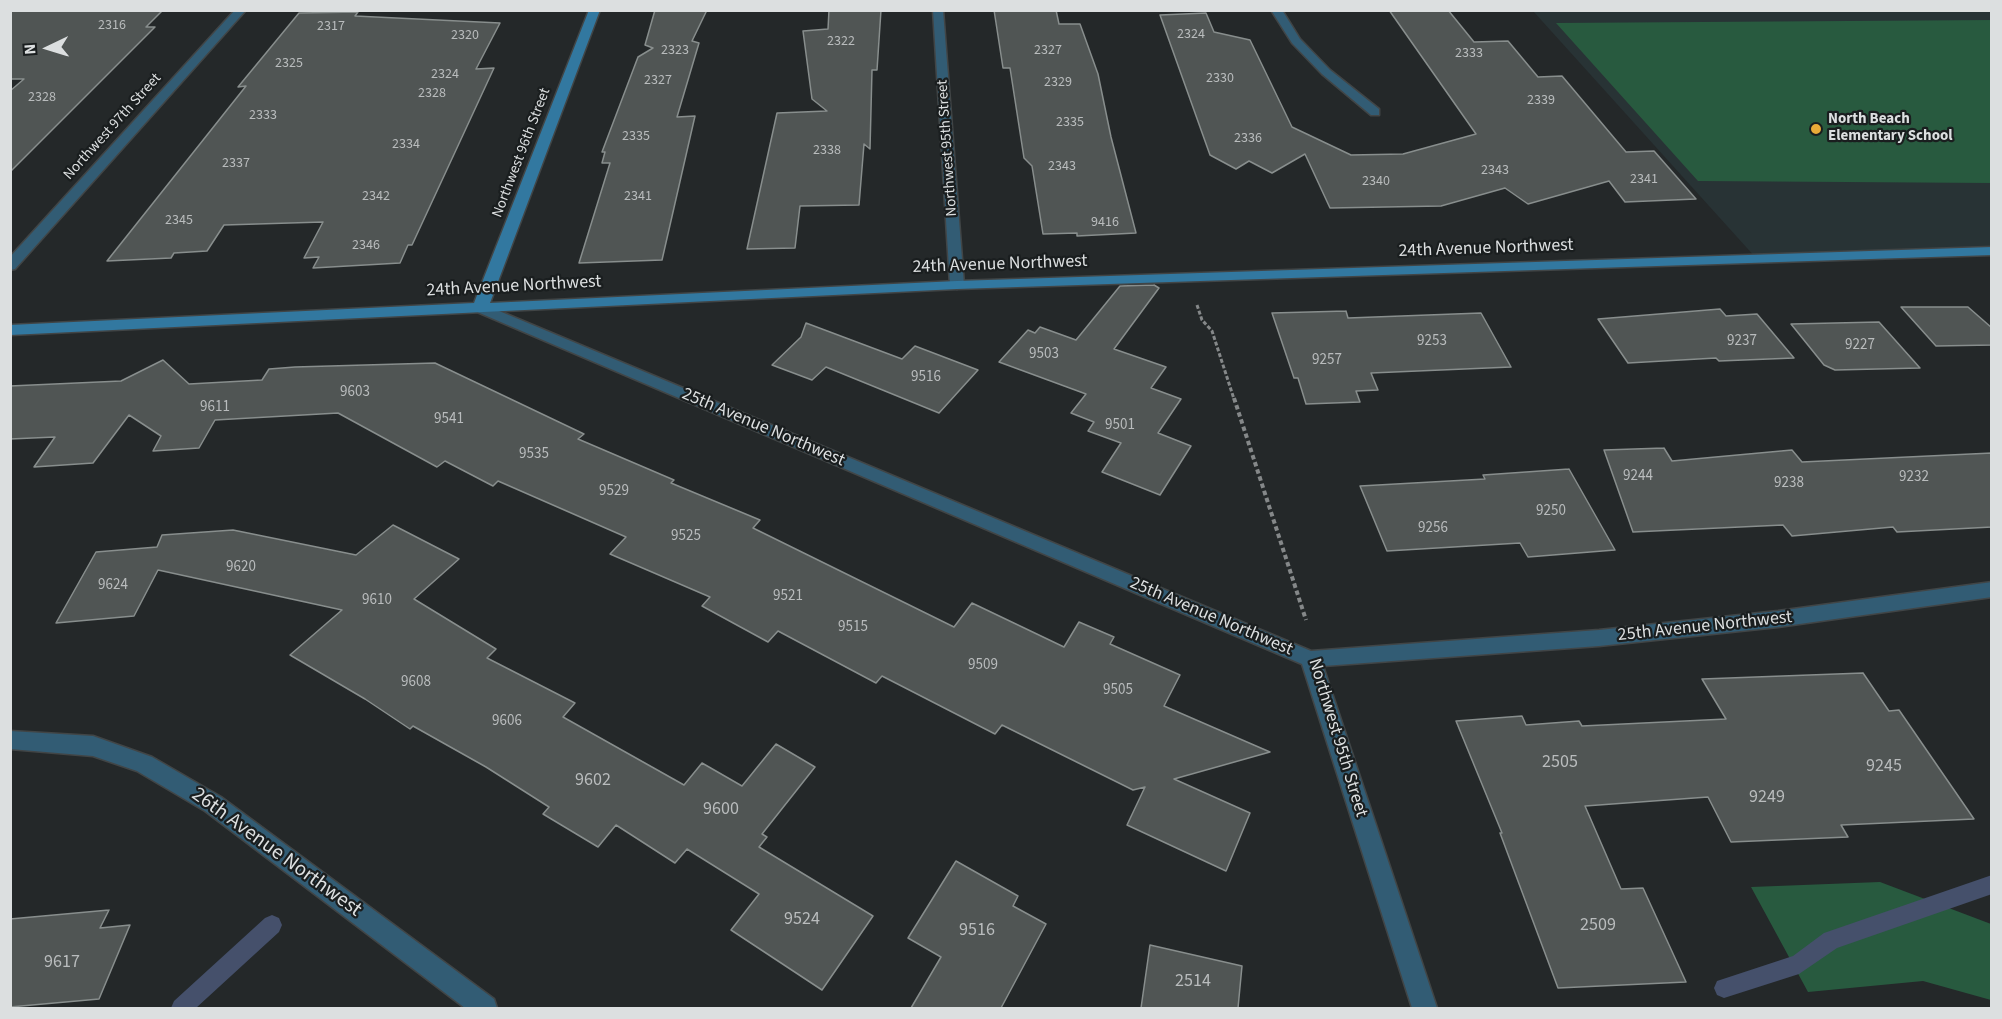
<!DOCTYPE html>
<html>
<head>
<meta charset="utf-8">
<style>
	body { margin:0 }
	#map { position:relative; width:2002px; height:1019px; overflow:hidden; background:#242829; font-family:"Source Sans 3",sans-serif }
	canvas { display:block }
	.frame { position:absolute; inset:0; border:12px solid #dcdfe0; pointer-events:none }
	.north { position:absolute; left:18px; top:18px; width:60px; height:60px; -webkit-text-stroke:4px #1a1e1f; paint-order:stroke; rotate:266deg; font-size:16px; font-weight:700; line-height:24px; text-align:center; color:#dcdfe0 }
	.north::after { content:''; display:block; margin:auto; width:21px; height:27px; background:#dcdfe0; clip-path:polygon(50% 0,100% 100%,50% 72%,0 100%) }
</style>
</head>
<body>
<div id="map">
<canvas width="2002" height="1019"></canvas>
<div class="frame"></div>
<div class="north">N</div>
</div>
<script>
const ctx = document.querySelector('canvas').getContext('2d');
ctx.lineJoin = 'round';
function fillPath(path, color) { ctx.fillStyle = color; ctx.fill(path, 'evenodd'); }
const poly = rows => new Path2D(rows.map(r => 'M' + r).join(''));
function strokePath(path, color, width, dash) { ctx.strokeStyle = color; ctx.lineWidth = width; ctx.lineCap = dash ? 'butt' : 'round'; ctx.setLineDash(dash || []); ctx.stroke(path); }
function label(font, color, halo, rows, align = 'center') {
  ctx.font = font + ' "Source Sans 3",sans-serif'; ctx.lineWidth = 4.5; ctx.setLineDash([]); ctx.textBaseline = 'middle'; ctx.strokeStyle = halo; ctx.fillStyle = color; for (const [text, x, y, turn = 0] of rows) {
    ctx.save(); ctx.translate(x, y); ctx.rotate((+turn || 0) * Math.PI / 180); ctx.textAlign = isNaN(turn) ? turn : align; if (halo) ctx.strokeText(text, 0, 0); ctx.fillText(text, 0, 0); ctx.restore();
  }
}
fillPath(poly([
	[1533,11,1991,11,1991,248,1756,258]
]), '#283335');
fillPath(poly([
	[1991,20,1991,183,1698,181,1556,23],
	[1880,882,1991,924,1991,1000,1923,981,1808,992,1751,887]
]), '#285a3f');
fillPath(poly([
	[1992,875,1992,894,1837,948,1799,974,1724,998,1717,995,1714,988,1717,981,1793,956,1824,933,1992,875],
	[272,915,279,918,282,925,279,932,196,1008,171,1008,174,1001,265,918,272,915]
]), '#45506b');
const building = poly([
	[10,10,163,10,146,27,155,27,10,172,10,91,24,79,10,79,10,10],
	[655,10,707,10,692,41,699,43,677,117,695,116,662,260,579,263,610,163,602,163,605,152,602,152,638,57,653,48,645,45,655,10],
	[829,10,881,10,877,70,872,70,870,149,864,144,859,205,800,206,795,248,747,249,777,113,827,111,812,99,803,31,828,29,829,10],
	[994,10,1056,10,1059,24,1080,24,1098,74,1111,137,1136,233,1077,236,1077,233,1043,234,1032,166,1024,158,1010,68,1003,68,994,10],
	[1389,10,1448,10,1474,42,1508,41,1538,77,1562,76,1626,152,1654,151,1696,199,1625,202,1609,181,1528,204,1505,188,1441,206,1330,208,1305,154,1272,173,1249,161,1236,169,1210,155,1160,15,1206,13,1214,32,1250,40,1292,127,1351,155,1403,154,1476,134,1389,10],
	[358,12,355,16,500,23,476,69,494,68,412,245,408,245,400,263,313,268,319,257,304,258,323,222,224,225,207,251,174,253,171,258,107,261,246,86,238,87,299,13,358,12],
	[1154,285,1159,288,1114,349,1166,367,1151,388,1181,399,1158,433,1191,446,1160,495,1102,472,1121,443,1088,431,1094,422,1071,413,1086,394,999,362,1028,330,1035,333,1040,327,1076,340,1120,286,1154,285],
	[1901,307,1968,307,1992,328,1992,345,1936,346,1901,307],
	[1720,309,1726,316,1757,314,1794,358,1719,361,1716,358,1628,363,1598,319,1720,309],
	[1346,311,1348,318,1481,313,1511,367,1371,373,1378,390,1356,391,1360,402,1306,404,1298,378,1294,378,1272,313,1346,311],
	[1879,322,1920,368,1835,370,1824,365,1791,324,1879,322],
	[806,323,902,359,915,346,978,370,939,413,826,367,812,380,772,365,801,337,806,323],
	[163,360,189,384,262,380,269,369,295,367,435,363,584,434,578,439,674,480,671,483,760,520,753,528,954,627,972,603,1064,647,1079,622,1114,637,1110,644,1180,675,1164,706,1270,752,1174,779,1250,813,1226,871,1127,825,1145,787,1133,790,1002,725,995,734,882,676,876,683,778,631,768,642,702,606,710,597,610,554,626,537,498,481,493,486,445,461,437,467,338,413,215,420,199,448,153,451,161,436,129,415,93,463,34,467,55,437,10,439,10,386,121,381,163,360],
	[1664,448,1672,461,1792,450,1802,462,1992,453,1992,527,1897,532,1893,527,1792,536,1783,525,1633,532,1604,450,1664,448],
	[1569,469,1615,550,1528,557,1520,543,1387,551,1360,486,1485,479,1483,475,1569,469],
	[393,525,459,559,414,599,496,649,487,658,575,703,563,717,684,785,702,763,742,786,776,744,815,767,762,834,767,837,759,847,873,916,822,990,731,930,759,894,687,849,675,863,616,825,598,847,543,814,549,807,486,767,413,726,410,729,365,699,290,655,342,610,158,570,134,616,56,623,96,552,157,547,162,535,233,530,356,555,393,525],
	[1863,673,1889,711,1899,710,1974,819,1841,825,1848,837,1731,842,1708,797,1585,806,1621,889,1643,888,1686,982,1558,988,1500,833,1502,833,1456,721,1522,716,1526,725,1579,721,1582,726,1726,719,1702,679,1863,673],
	[956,861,1018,896,1013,906,1046,924,1001,1008,911,1008,941,957,908,938,956,861],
	[109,910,100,928,130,925,99,999,10,1007,10,919,109,910],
	[1150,945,1242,966,1238,1008,1141,1008,1150,945]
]);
fillPath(building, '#505554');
strokePath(building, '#888e8d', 1.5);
const street = poly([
	[235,10,246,10,15,269,10,270,10,257,235,10],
	[933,10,943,10,964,285,957,289,950,285,933,10],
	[1271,10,1282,10,1300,39,1330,70,1379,109,1379,115,1371,115,1322,74,1292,43,1271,10],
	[480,303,1311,651,1599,630,1778,611,1992,582,1992,597,1778,627,1599,646,1323,666,1437,1008,1412,1008,1302,664,475,311,472,308,475,305,480,303],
	[10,731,93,736,152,757,221,797,494,999,497,1008,465,1008,205,811,137,771,93,756,10,749,10,731]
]);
const secondary = poly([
	[589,10,600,10,490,303,957,281,1992,247,1992,255,957,289,10,335,10,325,474,303,589,10]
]);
strokePath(street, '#414546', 3);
strokePath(secondary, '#414546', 3);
strokePath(poly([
	[1197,305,1202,320,1212,331,1234,399]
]), '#858889', 3, [4, 2]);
strokePath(poly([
	[1234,398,1306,620]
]), '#858889', 4, [4.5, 3]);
fillPath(street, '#325c74');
fillPath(secondary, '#3278a0');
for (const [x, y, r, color] of [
	[1816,129,6,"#e9ab38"]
]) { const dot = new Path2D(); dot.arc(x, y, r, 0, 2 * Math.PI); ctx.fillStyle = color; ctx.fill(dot); strokePath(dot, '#1a1e1f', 2); }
label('14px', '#b9bcbd', null, [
	["2316",112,26],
	["2317",331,27],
	["2324",1191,35],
	["2320",465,36],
	["2322",841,42],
	["2323",675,51],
	["2327",1048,51],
	["2333",1469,54],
	["2325",289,64],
	["2324",445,75],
	["2330",1220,79],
	["2327",658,81],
	["2329",1058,83],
	["2328",432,94],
	["2328",42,98],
	["2339",1541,101],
	["2333",263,116],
	["2335",1070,123],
	["2335",636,137],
	["2336",1248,139],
	["2334",406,145],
	["2338",827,151],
	["2337",236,164],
	["2343",1062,167],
	["2343",1495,171],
	["2341",1644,180],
	["2340",1376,182],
	["2342",376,197],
	["2341",638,197],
	["2345",179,221],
	["9416",1105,223],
	["2346",366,246]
]);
label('bold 15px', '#dcdfe0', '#1a1e1f', [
	["North Beach",1828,120],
	["Elementary School",1828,137]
], 'left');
label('15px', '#dcdfe0', '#1a1e1f', [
	["Northwest 97th Street",113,127,-48],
	["Northwest 95th Street",948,148,-94],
	["Northwest 96th Street",522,153,-69]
]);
label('15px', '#b9bcbd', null, [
	["9253",1432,342],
	["9237",1742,342],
	["9227",1860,346],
	["9503",1044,355],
	["9257",1327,361],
	["9516",926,378],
	["9603",355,393],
	["9611",215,408],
	["9541",449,420],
	["9501",1120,426],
	["9535",534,455],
	["9244",1638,477],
	["9232",1914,478],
	["9238",1789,484],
	["9529",614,492],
	["9250",1551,512],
	["9256",1433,529],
	["9525",686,537],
	["9620",241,568],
	["9624",113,586],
	["9521",788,597],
	["9610",377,601],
	["9515",853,628],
	["9509",983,666],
	["9608",416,683],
	["9505",1118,691],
	["9606",507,722]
]);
label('18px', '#dcdfe0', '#1a1e1f', [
	["24th Avenue Northwest",1486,249,-2],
	["24th Avenue Northwest",1000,265,-2],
	["24th Avenue Northwest",514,287,-3],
	["25th Avenue Northwest",763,428,23],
	["25th Avenue Northwest",1211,617,23],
	["25th Avenue Northwest",1705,627,-6],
	["Northwest 95th Street",1337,738,73]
]);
label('18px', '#b9bcbd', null, [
	["2505",1560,763],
	["9245",1884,767],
	["9602",593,781],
	["9249",1767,798],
	["9600",721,810],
	["9524",802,920],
	["2509",1598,926],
	["9516",977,931],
	["9617",62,963],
	["2514",1193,982]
]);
label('21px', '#dcdfe0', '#1a1e1f', [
	["26th Avenue Northwest",276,853,36]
]);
</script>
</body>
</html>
